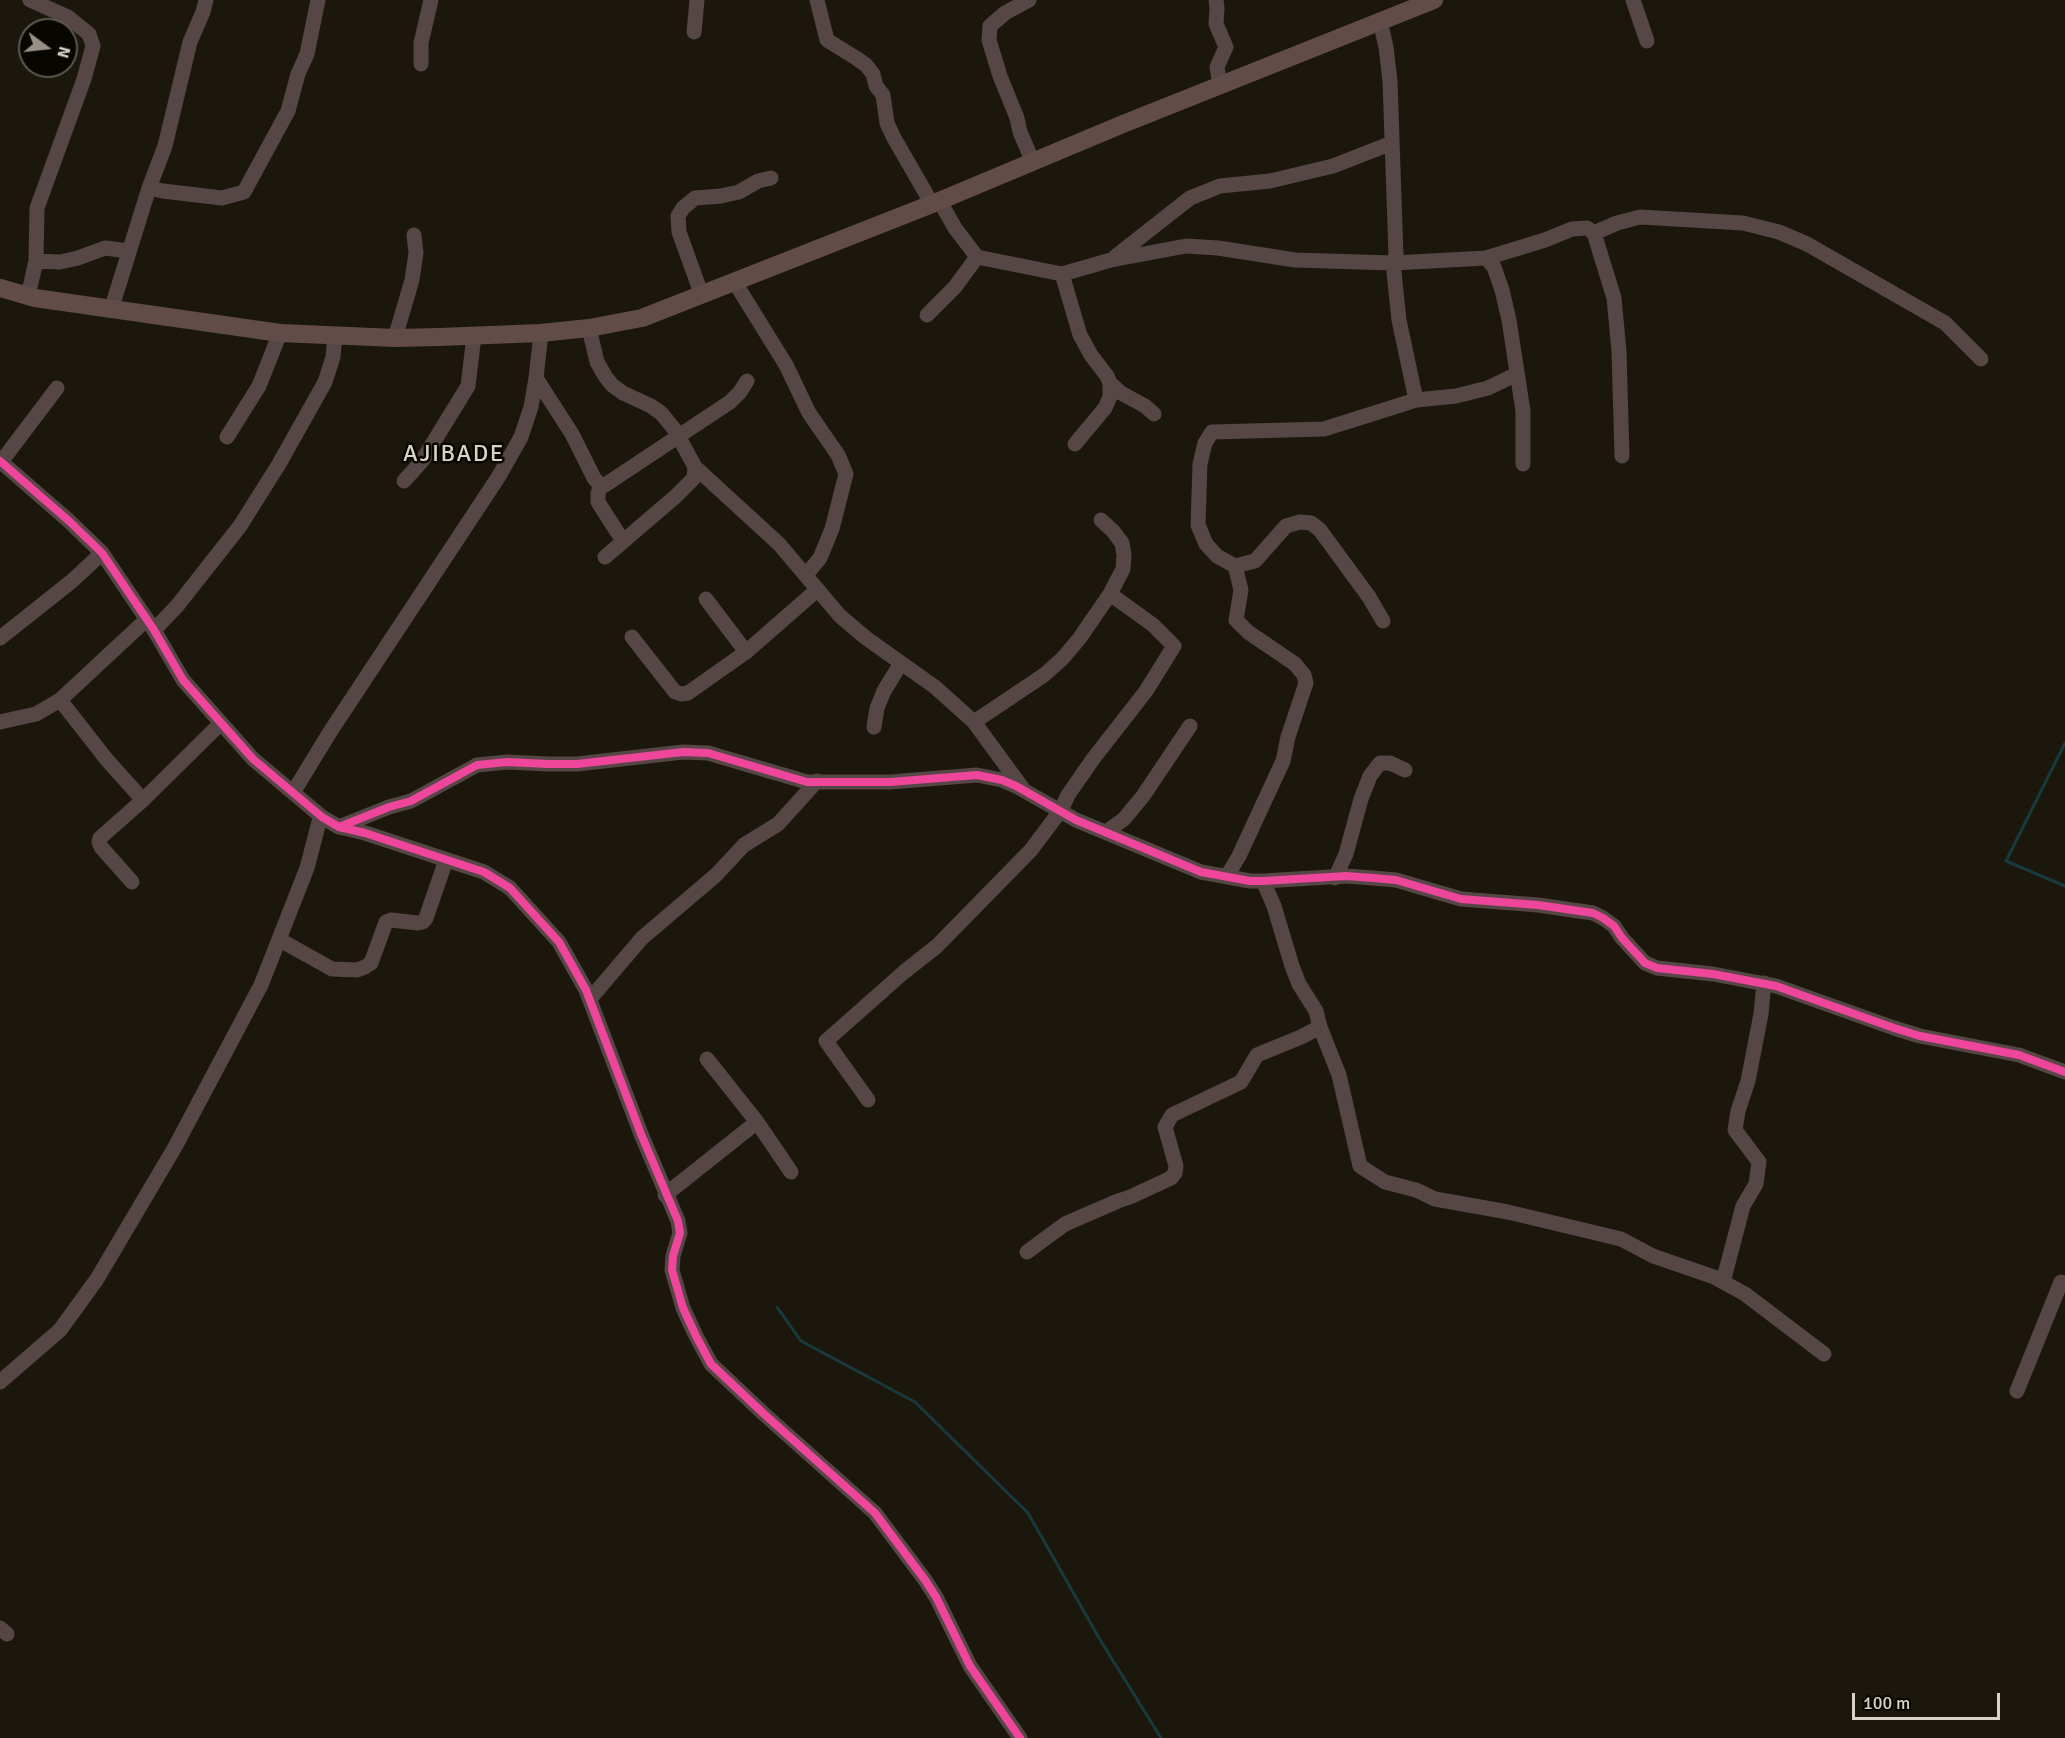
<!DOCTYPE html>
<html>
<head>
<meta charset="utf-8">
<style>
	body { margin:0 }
	#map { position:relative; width:2065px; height:1738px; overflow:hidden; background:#1c170c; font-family:Signika,sans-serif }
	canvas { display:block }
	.north { position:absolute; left:18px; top:18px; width:60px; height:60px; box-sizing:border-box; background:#080601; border:2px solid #5c5850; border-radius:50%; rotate:105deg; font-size:16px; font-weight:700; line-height:24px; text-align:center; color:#d9d3c7 }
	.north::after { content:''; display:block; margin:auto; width:21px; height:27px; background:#979186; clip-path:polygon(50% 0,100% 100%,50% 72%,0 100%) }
	.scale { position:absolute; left:1852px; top:1693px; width:148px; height:27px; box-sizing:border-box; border:3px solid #d9d3c7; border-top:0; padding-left:8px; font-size:18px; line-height:21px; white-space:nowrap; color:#d9d3c7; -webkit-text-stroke:4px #080601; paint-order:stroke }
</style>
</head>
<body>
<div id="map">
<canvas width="2065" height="1738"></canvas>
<div class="north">N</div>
<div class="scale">100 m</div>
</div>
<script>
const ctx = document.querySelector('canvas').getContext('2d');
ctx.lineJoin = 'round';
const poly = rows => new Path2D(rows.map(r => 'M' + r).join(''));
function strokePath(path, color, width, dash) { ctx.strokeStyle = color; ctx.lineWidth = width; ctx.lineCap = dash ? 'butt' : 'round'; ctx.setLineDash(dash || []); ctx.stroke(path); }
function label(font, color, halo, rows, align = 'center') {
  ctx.font = font + ' Signika,sans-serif'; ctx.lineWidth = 5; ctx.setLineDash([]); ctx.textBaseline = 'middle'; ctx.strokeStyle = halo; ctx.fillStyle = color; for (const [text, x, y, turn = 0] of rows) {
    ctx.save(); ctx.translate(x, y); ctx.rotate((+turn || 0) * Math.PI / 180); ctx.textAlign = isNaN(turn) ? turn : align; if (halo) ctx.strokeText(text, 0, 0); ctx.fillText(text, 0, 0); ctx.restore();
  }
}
strokePath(poly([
	[2065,743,2006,861,2065,886],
	[777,1307,801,1341,915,1402,1028,1513,1099,1638,1161,1738]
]), '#183a3e', 3);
strokePath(poly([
	[817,0,827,40,856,58,866,65,873,74,876,86,883,95,887,123,894,138,932,204],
	[1029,0,1005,13,990,26,989,40,1000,76,1017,118,1020,132,1033,162],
	[1216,0,1217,8,1216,24,1226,47,1217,67,1220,85],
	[1633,0,1647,41],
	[1380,21,1386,47,1390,81,1396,255,1393,263,1486,258,1545,240,1572,229,1587,228,1594,233,1614,298,1619,351,1622,456],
	[694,32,697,0],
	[421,64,421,43,431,0],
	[149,188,163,191,222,198,244,192,288,111,298,74,307,54,318,0],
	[939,200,955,228,977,257,1062,274,1111,260,1186,246,1218,248,1295,260,1393,263,1399,320,1416,400,1324,429,1212,432,1205,443,1200,464,1198,525,1206,544,1217,556,1235,566,1255,561,1286,526,1300,522,1311,523,1320,530,1369,597,1383,621],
	[1594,233,1617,223,1640,217,1743,223,1779,232,1807,244,1945,323,1981,359],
	[1115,257,1190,198,1220,186,1270,181,1333,166,1392,143],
	[1486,258,1494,267,1502,290,1509,320,1523,411,1523,464],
	[36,261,60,262,78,258,105,248,129,251],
	[1062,274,1080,335,1091,355,1107,376,1110,383,1110,397,1105,408,1075,444],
	[734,281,786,365,809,413,838,455,846,474,832,529,820,558,806,575],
	[701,293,679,232,678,216,683,208,695,198,721,196,739,192,758,181,771,178],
	[28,296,36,261,37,208,84,79,93,46,89,34,68,17,30,0],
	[111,310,149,188,165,146,190,42,203,12,206,0],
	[927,315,955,287,977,257],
	[589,328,597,362,605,376,612,385,623,393,651,406,661,413,675,430,695,467,694,478,676,496,605,557],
	[395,338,412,280,416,253,414,235],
	[536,378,572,434,594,478,601,486,605,485,730,402,740,392,747,381],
	[1110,383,1121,393,1145,406,1154,414],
	[1416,400,1456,396,1488,388,1517,374],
	[227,437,259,386,280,333],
	[0,461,69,521,102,553,154,630,183,680,253,759,322,817,339,827,365,833,484,872,510,888,559,942,586,990,641,1134,678,1221,680,1233,673,1256,672,1270,683,1308,696,1336,711,1364,764,1414,875,1513,925,1580,936,1597,970,1666,1020,1738],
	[1,462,57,388],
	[695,467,779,544,840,616,866,638,935,687,974,722,1023,789],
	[404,481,422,461,468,386,474,336],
	[601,486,598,493,598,502,623,541],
	[706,599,746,652],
	[154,630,177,606,240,526,279,464,325,382,333,357,335,335],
	[632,637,675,692,681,694,688,693,746,652,817,590],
	[0,638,72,581,102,553],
	[0,722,36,714,60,700],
	[974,722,1044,675,1062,659,1079,639,1110,594,1123,569,1124,555,1122,543,1113,531,1101,520],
	[874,727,877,708,884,691,901,663],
	[294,791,330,732,499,476,521,437,531,407,536,378,541,333],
	[143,800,107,760,60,700,146,620],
	[339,827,389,807,411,801,477,765,507,762,548,764,577,764,683,752,708,753,807,782,890,782,977,775,1002,780,1016,786,1076,820,1201,872,1250,881,1263,881,1346,876,1373,878,1396,880,1461,899,1538,905,1593,913,1603,918,1614,926,1622,938,1645,963,1657,968,1713,974,1776,986,1894,1028,1920,1036,2019,1055,2065,1072],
	[1106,832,1124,819,1143,796,1190,726],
	[1227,876,1239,856,1283,761,1288,737,1306,683,1304,675,1295,664,1248,632,1236,620,1241,590,1235,566],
	[1335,878,1346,854,1361,799,1370,776,1380,763,1390,763,1405,770],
	[132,882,101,847,99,842,100,838,143,800,221,723],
	[280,940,332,969,357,970,365,967,371,963,386,922,391,920,418,923,423,922,426,918,446,860],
	[590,999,642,938,716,875,744,845,778,824,817,781],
	[1320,1027,1339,1075,1360,1166,1385,1182,1416,1190,1435,1199,1508,1212,1621,1239,1653,1256,1714,1277,1745,1294,1824,1354],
	[868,1100,826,1041,904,972,937,946,1031,850,1061,810,1068,795,1093,759,1146,691,1174,646,1153,625,1110,594],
	[757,1122,791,1172],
	[665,1195,757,1122,707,1059],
	[1027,1252,1065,1224,1118,1201,1130,1197,1171,1178,1175,1173,1176,1166,1165,1127,1172,1115,1241,1082,1257,1055,1301,1037,1320,1027,1316,1011,1299,984,1292,966,1274,906,1263,881],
	[1723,1282,1743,1206,1756,1184,1759,1162,1735,1130,1738,1111,1748,1081,1761,1014,1764,983],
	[0,1382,60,1330,97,1279,175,1147,261,985,307,868,319,822,322,817],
	[2017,1391,2061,1282],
	[0,1628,7,1634]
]), '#564645', 15);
strokePath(poly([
	[0,288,35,298,280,333,395,338,439,337,541,333,589,328,642,318,932,204,1123,124,1434,0]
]), '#614c4a', 18);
strokePath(poly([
	[0,461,69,521,102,553,154,630,183,680,253,759,322,817,339,827,365,833,484,872,510,888,559,942,586,990,641,1134,678,1221,680,1233,673,1256,672,1270,683,1308,696,1336,711,1364,764,1414,875,1513,925,1580,936,1597,970,1666,1020,1738],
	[339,827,389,807,411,801,477,765,507,762,548,764,577,764,683,752,708,753,807,782,890,782,977,775,1002,780,1016,786,1076,820,1201,872,1250,881,1263,881,1346,876,1373,878,1396,880,1461,899,1538,905,1593,913,1603,918,1614,926,1622,938,1645,963,1657,968,1713,974,1776,986,1894,1028,1920,1036,2019,1055,2065,1072]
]), '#ed469a', 8);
ctx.letterSpacing = '1.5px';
label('24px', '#d9d3c7', '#080601', [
	["AJIBADE",454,455]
]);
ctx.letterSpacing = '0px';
</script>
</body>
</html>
